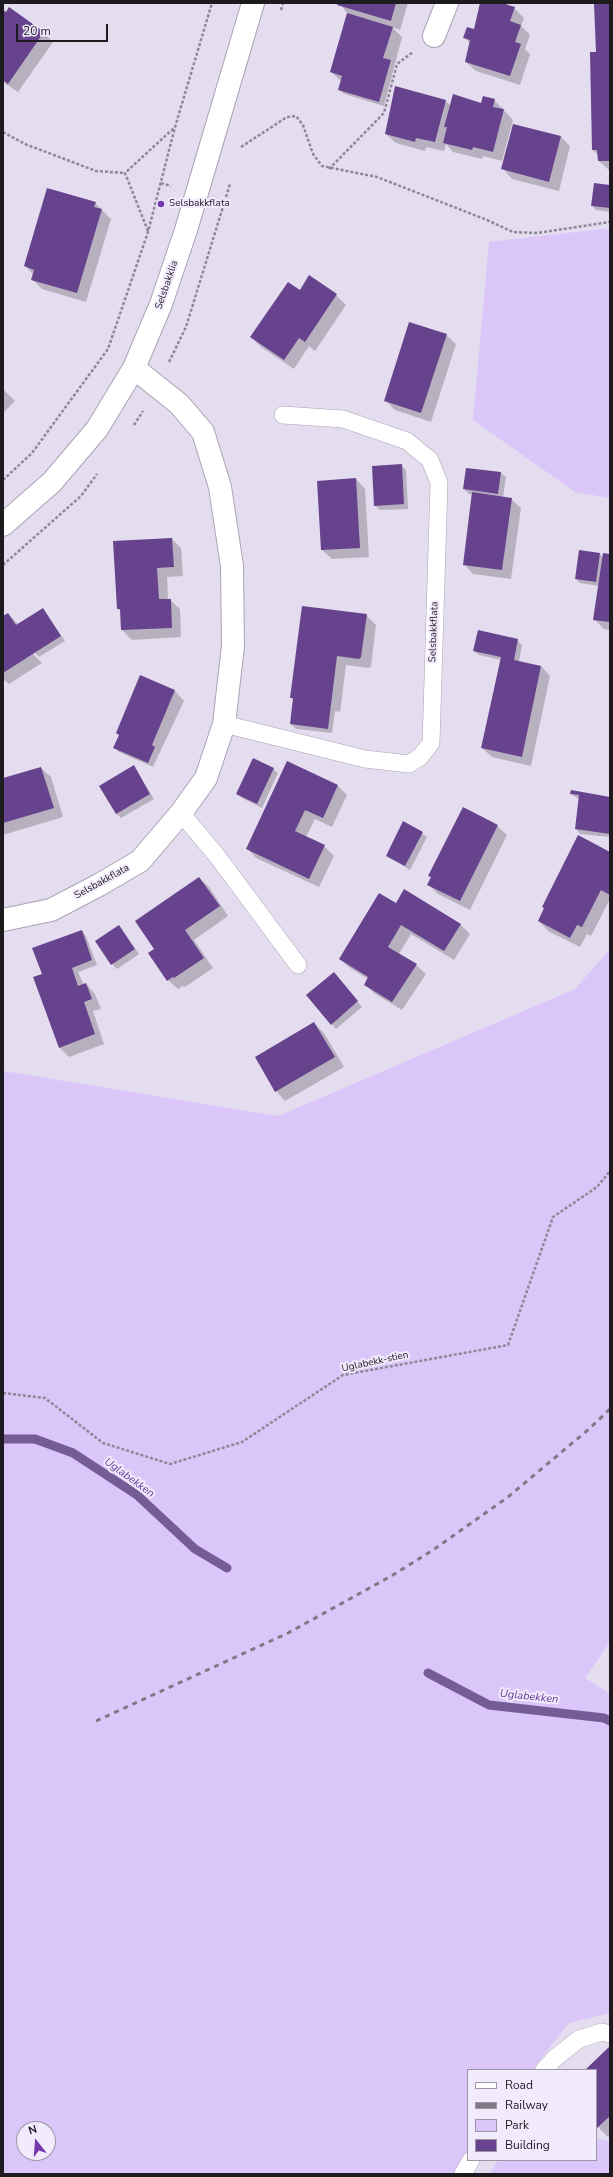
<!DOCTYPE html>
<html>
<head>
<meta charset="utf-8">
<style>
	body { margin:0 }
	#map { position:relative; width:613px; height:2177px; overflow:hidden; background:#e4ddef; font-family:"Nunito Sans",sans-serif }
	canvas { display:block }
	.frame { position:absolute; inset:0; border:4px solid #1d1a20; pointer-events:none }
	.legend { position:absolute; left:467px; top:2069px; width:130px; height:92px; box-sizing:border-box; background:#f2eafd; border:1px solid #9d97a5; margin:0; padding:5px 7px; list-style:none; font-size:12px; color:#1d1a20 }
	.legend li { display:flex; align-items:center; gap:8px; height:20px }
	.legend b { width:20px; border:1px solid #9d97a5 }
	.north { position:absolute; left:16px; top:2121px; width:40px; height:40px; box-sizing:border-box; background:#f2eafd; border:1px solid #9d97a5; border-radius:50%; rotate:343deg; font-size:11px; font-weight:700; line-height:16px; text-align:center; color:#1d1a20 }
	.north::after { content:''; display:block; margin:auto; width:14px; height:18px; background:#7538ae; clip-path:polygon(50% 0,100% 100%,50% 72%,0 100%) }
	.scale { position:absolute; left:16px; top:24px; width:92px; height:18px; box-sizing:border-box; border:2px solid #1d1a20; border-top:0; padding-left:5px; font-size:12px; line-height:14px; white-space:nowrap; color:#1d1a20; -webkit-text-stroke:3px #f2eafd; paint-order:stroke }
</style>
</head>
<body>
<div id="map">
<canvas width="613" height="2177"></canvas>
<div class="frame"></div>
<ul class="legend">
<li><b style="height:5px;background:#fff"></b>Road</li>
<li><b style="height:5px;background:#7e7985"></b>Railway</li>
<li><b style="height:11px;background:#dbc6f9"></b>Park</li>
<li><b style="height:11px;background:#67438e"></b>Building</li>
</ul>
<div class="north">N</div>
<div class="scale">20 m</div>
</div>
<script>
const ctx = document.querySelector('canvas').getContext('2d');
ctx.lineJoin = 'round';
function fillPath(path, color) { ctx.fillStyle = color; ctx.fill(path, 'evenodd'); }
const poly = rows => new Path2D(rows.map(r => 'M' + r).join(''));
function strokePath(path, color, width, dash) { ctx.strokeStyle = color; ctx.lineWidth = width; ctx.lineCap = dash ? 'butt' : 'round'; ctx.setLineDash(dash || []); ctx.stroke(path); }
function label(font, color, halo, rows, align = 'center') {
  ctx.font = font + ' "Nunito Sans",sans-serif'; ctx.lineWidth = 4; ctx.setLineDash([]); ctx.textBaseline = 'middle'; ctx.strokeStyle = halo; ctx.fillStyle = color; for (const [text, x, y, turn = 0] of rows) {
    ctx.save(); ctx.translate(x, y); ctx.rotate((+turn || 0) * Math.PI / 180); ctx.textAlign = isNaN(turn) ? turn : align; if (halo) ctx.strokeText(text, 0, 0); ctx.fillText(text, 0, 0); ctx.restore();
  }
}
fillPath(poly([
	[610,228,610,498,575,492,473,420,489,242],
	[610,949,610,1642,585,1678,610,1694,610,2013,569,2023,532,2070,468,2070,468,2154,457,2174,3,2174,3,1071,278,1116,575,989],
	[24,2129,48,2129,48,2153,24,2153],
	[596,2138,610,2142,610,2174,490,2174,498,2160,596,2160]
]), '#dbc6f9');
fillPath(poly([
	[339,3,408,3,400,30,392,27,402,37,384,106,344,94,339,89,341,81,331,72,348,14],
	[482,3,499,3,514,8,524,18,521,26,530,35,525,49,530,54,520,85,476,71,466,62,470,43,465,38,474,30],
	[595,3,610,3,610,171,599,161,598,155,593,150,597,53],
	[9,9,44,33,53,42,18,92,3,82,3,11,6,13],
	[494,100,513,120,502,161,483,156,482,159,453,152,446,144,444,151,426,147,425,151,396,143,386,134,446,101,451,106,482,105],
	[561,137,570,146,559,191,512,179,503,169],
	[610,186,610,212,596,210,592,205],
	[95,203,111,219,86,302,42,289,32,279,34,275,25,266],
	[310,277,336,295,346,305,315,351,309,346,294,369,261,347,251,337,300,292],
	[446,335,456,344,431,422,395,410,385,400],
	[3,389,15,401,3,413],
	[401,465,406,470,408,509,380,510,375,505],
	[501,473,506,477,503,498,511,499,521,508,511,579,473,574,464,564,473,494,469,494,464,489],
	[356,479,365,489,369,557,332,559,322,550],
	[172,539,181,548,183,576,167,577,168,600,170,600,180,609,181,637,132,640,122,630,122,613,118,609],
	[600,554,603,558,610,555,610,630,604,629,594,619,599,586,580,583,576,579],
	[43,609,65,641,39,657,31,649,30,651,42,663,9,684,3,679,3,617,8,614,18,624],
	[366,615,376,625,371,666,369,668,346,665,340,712,335,711,332,733,296,729,291,724,294,700,291,697],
	[517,640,522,645,519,662,541,666,550,676,531,766,492,757,482,748,501,660,479,655,474,651],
	[141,676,175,691,184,701,153,767,119,752,115,748,120,736,117,733],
	[134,767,154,799,121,818,116,813],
	[41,768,51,777,63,817,3,835,3,779],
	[273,769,278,773,262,808,242,798,237,794],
	[338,786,347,795,332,827,315,819,306,837,324,846,334,856,319,887,256,858,247,848],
	[571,794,610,798,610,837,580,834,576,829,579,799],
	[404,823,427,837,410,870,387,856],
	[497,826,507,835,470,910,438,894,429,885],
	[610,853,610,899,591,936,587,934,580,947,548,931,539,921,545,908],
	[199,878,209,887,228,916,194,940,213,968,185,987,183,986,178,989,168,980,155,949],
	[396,904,460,924,470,934,454,960,411,934,399,954,416,965,426,974,402,1010,375,994,365,984,368,979,350,968,340,959],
	[119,927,139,954,117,969,112,964],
	[82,931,86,936,97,965,78,972,84,985,86,984,95,994,101,1009,93,1011,104,1044,69,1057,59,1047,43,974],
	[338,978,362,1007,336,1029,332,1024],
	[314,1023,324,1033,344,1067,285,1101,276,1091],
	[610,2047,610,2135,608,2137,596,2125,596,2070,587,2070]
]), '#0003');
strokePath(poly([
	[3,1439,35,1439,73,1453,137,1495,195,1549,227,1568],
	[428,1673,489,1705,604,1718,610,1721]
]), '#765c96', 9);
fillPath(poly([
	[338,3,396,3,391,21,337,5],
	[480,3,502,3,515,7,510,21,521,25,515,42,521,44,510,76,465,62,470,40,463,38,467,27,474,29],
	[594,3,610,3,610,161,598,161,597,150,592,150,590,52,596,52],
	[9,7,44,32,8,84,3,80,3,10,6,12],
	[347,13,393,27,383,58,391,60,379,102,338,90,342,76,330,72],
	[395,86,446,100,435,142,416,138,415,142,385,134],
	[453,94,481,103,483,96,495,99,493,107,504,109,493,152,473,147,472,150,443,143,447,127,444,127],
	[513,124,561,136,549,182,501,169],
	[594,183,610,185,610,208,591,206],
	[47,188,96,202,94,207,102,209,77,293,31,280,34,270,24,266],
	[309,275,337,294,305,342,299,338,284,360,250,337,288,282,300,290],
	[409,322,447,334,421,413,384,401],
	[402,464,404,504,374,506,372,466],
	[466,468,501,472,498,494,463,489],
	[356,478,360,548,321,550,317,481],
	[472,492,512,498,502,570,463,565],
	[172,538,174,567,157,568,159,599,171,599,172,628,121,630,120,609,117,609,113,541],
	[579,550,600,553,596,582,575,579],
	[603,553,610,554,610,622,593,620],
	[302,606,367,614,361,657,359,659,337,656,328,729,290,724,293,698,290,698],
	[43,608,61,636,3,673,3,616,8,613,16,625],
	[478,630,518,639,514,660,541,666,522,757,481,748,501,657,473,651],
	[140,675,175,690,152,745,155,747,148,763,113,748,119,735,116,733],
	[253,758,274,768,257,804,236,794],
	[287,761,338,785,323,818,305,810,295,831,325,845,309,879,246,849],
	[134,765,150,794,116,814,99,786],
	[41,767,54,808,3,823,3,778],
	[571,790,610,797,610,834,575,829,579,795,570,794],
	[463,807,498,825,460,901,427,885,431,877,428,876],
	[403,821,423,832,405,866,386,856],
	[578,835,610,852,610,895,601,890,582,927,577,925,570,938,538,921,544,908,542,907],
	[199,877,220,906,185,930,204,958,174,978,173,977,167,981,148,953,154,949,135,921],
	[404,889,461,924,444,951,401,925,388,947,417,964,392,1002,364,985,368,977,339,959,379,893,396,903],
	[119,925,135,949,111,965,95,941],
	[82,930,92,960,72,968,78,986,86,983,92,999,84,1002,95,1034,59,1048,33,977,42,974,32,948],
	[334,972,358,1001,331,1025,306,995],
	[314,1022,335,1057,275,1092,255,1057],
	[610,2046,610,2116,597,2128,596,2070,585,2070]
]), '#67438e');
const service = poly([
	[224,724,365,759,409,764,420,757,431,743,439,483,430,460,407,441,343,419,283,415],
	[181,813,217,856,298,965],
	[544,2070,555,2058,579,2039,602,2032,610,2034],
	[463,2174,471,2160]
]);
const minor = poly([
	[434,36,447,3],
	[3,920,51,910,99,885,140,861,181,813,206,778,224,724,233,646,232,566,220,487,203,432,179,404,134,368]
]);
const tertiary = poly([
	[3,525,52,482,97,429,134,368,161,304,186,230,253,3]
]);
strokePath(service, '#aaa3b5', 18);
strokePath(minor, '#aaa3b5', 24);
strokePath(tertiary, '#aaa3b5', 24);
strokePath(poly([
	[281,10,283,3],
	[3,132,25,144,96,171,125,173],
	[241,147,287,117,296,116,303,125,313,154,322,166,377,177,487,220,513,232,537,233,610,222],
	[329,169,384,113,397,64,413,52],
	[161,183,171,186],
	[148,231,125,173,175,127],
	[169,362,186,327,230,184],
	[134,425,143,411],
	[3,480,32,453,108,349,148,232,175,127,212,3],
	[3,565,81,496,97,474],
	[3,1393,45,1398,103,1443,170,1464,242,1442,343,1375,508,1345,553,1217,597,1187,610,1171]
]), '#8e8895', 2.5, [3, 2]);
strokePath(service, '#fff', 17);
strokePath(minor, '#fff', 22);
strokePath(tertiary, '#fff', 22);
strokePath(poly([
	[96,1721,288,1633,393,1575,433,1550,508,1497,589,1429,610,1409]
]), '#7e7985', 3, [5, 5]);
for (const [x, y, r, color] of [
	[161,204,4,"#7538ae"]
]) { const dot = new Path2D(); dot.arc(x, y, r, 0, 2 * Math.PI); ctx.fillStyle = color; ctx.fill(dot); strokePath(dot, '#f2eafd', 1.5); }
label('10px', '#1d1a20', '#f2eafd', [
	["Selsbakkflata",169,204]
], 'left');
label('10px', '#1d1a20', '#f2eafd', [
	["Selsbakklia",167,285,-71],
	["Selsbakkflata",434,632,-88],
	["Selsbakkflata",102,882,-29],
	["Uglabekk-stien",375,1362,-12]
]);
label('italic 11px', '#663695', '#f2eafd', [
	["Uglabekken",129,1478,36],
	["Uglabekken",529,1697,6]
]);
</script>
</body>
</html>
